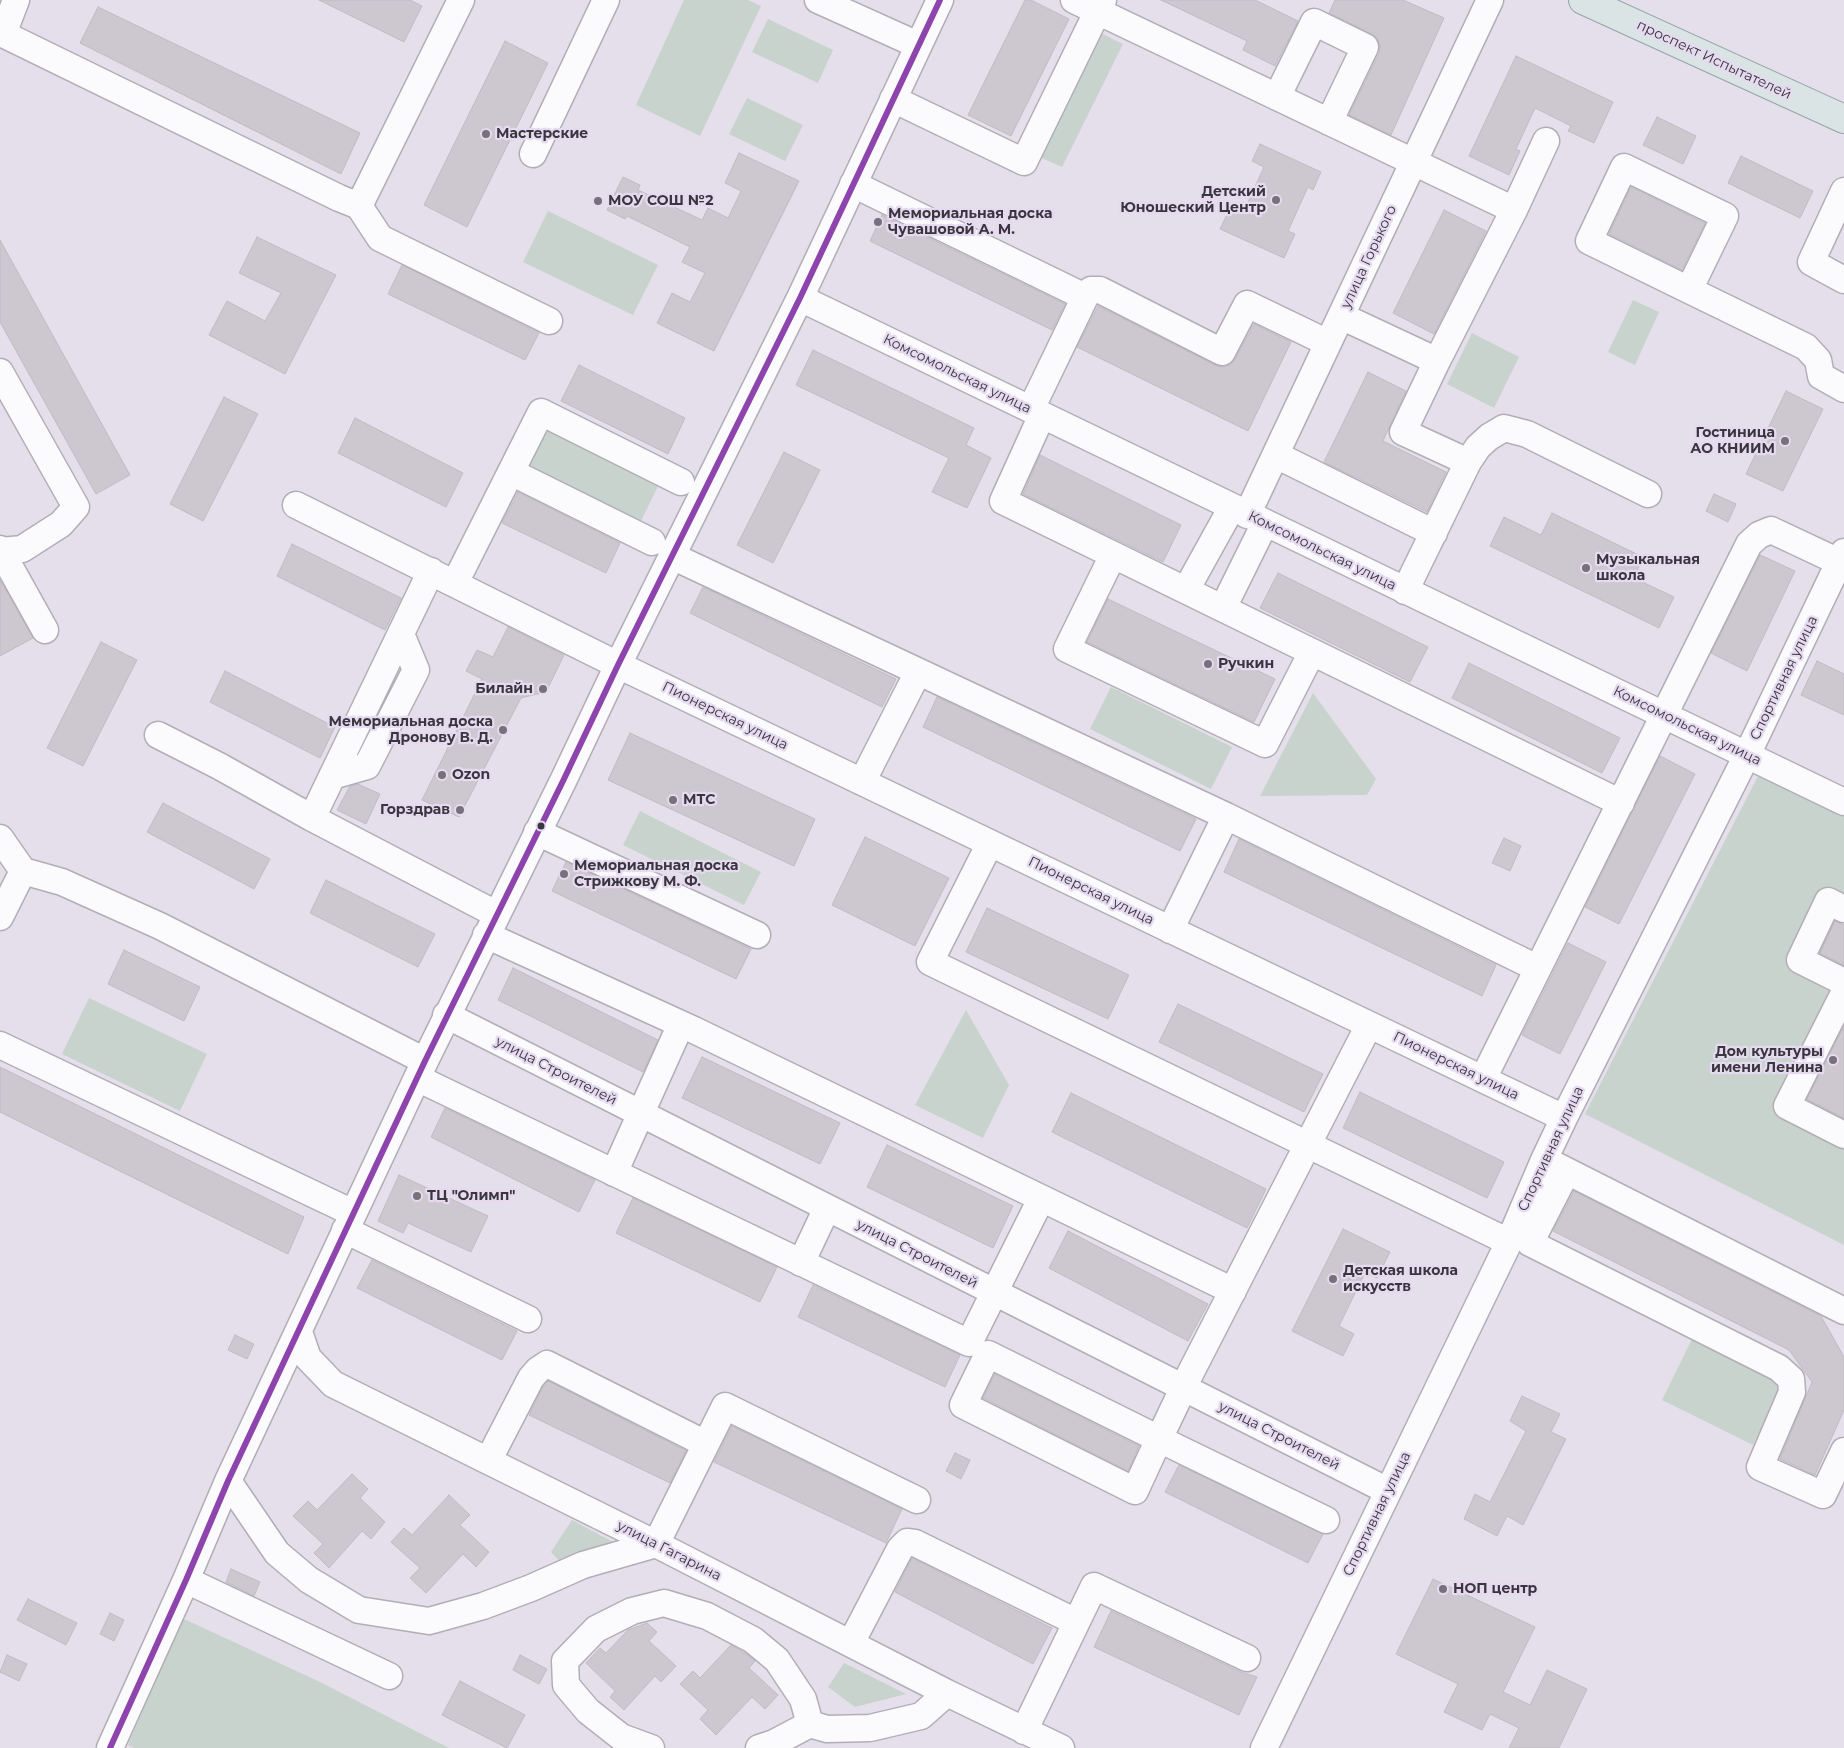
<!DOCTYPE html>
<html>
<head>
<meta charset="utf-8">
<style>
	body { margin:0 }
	canvas { display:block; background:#e5dfeb }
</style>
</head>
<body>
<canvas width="1844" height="1748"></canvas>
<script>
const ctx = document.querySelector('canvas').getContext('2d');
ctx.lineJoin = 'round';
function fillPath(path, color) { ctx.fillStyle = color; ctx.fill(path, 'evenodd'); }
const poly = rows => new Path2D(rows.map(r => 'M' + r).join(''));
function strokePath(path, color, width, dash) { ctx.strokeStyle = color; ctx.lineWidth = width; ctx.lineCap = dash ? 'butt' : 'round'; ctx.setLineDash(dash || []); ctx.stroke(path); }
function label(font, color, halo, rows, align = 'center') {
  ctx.font = font + ' Montserrat,sans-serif'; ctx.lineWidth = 4.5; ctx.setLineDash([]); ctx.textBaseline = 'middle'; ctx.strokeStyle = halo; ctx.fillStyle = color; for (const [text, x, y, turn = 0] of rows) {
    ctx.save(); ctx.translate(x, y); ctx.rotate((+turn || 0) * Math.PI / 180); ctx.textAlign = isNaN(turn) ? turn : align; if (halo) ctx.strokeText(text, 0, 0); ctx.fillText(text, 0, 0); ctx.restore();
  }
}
fillPath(poly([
	[684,0,748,0,761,6,700,136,636,105],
	[768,19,833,50,818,83,752,52],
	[1096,31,1123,44,1062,167,1035,155],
	[747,98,803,125,785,161,729,134],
	[548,211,658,265,633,315,523,262],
	[1633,300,1659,312,1635,365,1608,352],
	[1472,333,1519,357,1494,408,1447,384],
	[547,428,659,484,639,525,527,469],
	[1111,687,1232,747,1211,789,1090,729],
	[1313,693,1376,779,1367,795,1260,796],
	[1761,770,1844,811,1844,896,1830,918,1844,925,1844,1245,1585,1114],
	[640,811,761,872,744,905,623,845],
	[89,998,207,1054,180,1111,62,1054],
	[966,1010,1009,1085,983,1138,915,1105],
	[1694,1335,1785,1380,1753,1445,1662,1400],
	[572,1520,622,1547,562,1564,551,1552],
	[182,1618,318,1681,449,1748,134,1748,128,1745],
	[844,1663,906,1694,855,1707,828,1687]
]), '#c7d3cc');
const building = poly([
	[319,0,410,0,422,6,404,42,319,0],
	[1025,0,1031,0,1069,19,1011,136,968,115,1025,0],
	[1161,0,1255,0,1298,21,1275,66,1243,50,1247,41,1161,0],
	[1335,0,1403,0,1444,18,1391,135,1349,115,1379,53,1380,45,1377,38,1372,34,1329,13,1335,0],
	[98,7,360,133,341,174,80,43,98,7],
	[505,41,548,63,467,227,424,205,505,41],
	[1516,56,1613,102,1594,143,1568,131,1571,126,1535,108,1516,149,1520,151,1509,175,1469,156,1516,56],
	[1657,117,1696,136,1683,164,1643,145,1657,117],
	[1260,144,1321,172,1313,190,1308,187,1288,231,1295,234,1284,258,1220,229,1231,206,1244,211,1264,167,1252,161,1260,144],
	[739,153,799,181,714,351,657,323,672,293,690,302,705,273,682,262,690,247,627,216,625,219,607,210,623,177,640,185,638,190,702,220,708,208,728,218,741,191,725,183,739,153],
	[1741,156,1813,191,1800,218,1728,183,1741,156],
	[1631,187,1705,223,1682,270,1609,234,1631,187],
	[1444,210,1486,231,1434,334,1393,313,1444,210],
	[882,215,1065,304,1052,330,870,241,882,215],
	[257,237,336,275,285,374,209,335,227,301,265,321,281,293,239,273,257,237],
	[0,240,130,475,96,494,0,322,0,240],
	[402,265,539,333,525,360,388,294,402,265],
	[1098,306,1215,365,1222,367,1230,365,1235,359,1254,324,1291,342,1248,431,1077,347,1098,306],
	[813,350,974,428,966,445,991,458,967,508,932,492,949,458,796,385,813,350],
	[579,365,685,418,668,454,561,401,579,365],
	[1368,372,1406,391,1383,441,1446,472,1427,512,1324,462,1368,372],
	[1786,391,1823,409,1783,491,1746,474,1786,391],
	[224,397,258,414,203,521,170,504,224,397],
	[355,418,463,473,446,507,338,453,355,418],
	[784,452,820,470,773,563,737,545,784,452],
	[1040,455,1181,525,1163,562,1023,494,1040,455],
	[518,492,620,543,606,573,502,523,518,492],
	[1714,494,1736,504,1728,522,1706,511,1714,494],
	[1552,513,1643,557,1634,578,1674,597,1659,628,1490,546,1504,517,1541,535,1552,513],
	[292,544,401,598,385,630,277,576,292,544],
	[1760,555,1795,571,1747,671,1711,653,1760,555],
	[1278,573,1428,647,1410,682,1260,608,1278,573],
	[0,580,33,638,0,656,0,580],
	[703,587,896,679,882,707,690,613,703,587],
	[1108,599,1275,679,1254,722,1087,642,1108,599],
	[508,627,564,655,546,692,521,698,459,817,422,800,482,679,466,671,477,650,493,657,508,627],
	[101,642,137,660,83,766,47,748,101,642],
	[1817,661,1844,674,1844,715,1801,695,1817,661],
	[1469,663,1620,738,1602,773,1452,698,1469,663],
	[225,671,335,727,320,758,210,702,225,671],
	[937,697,1196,819,1180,851,923,727,937,697],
	[630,733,815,819,794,866,608,780,630,733],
	[1660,756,1695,774,1619,924,1585,907,1660,756],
	[358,784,380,794,366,824,337,810,350,786,358,784],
	[163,803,270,859,254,889,147,832,163,803],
	[865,837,949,878,915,946,832,905,865,837],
	[1504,838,1521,846,1510,871,1492,863,1504,838],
	[1239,839,1496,965,1482,996,1224,872,1239,839],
	[566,862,751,949,736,979,552,891,566,862],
	[326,880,435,934,418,967,310,913,326,880],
	[987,908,1129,975,1108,1019,966,952,987,908],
	[1835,921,1844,925,1844,965,1820,953,1835,921],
	[1568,943,1606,962,1560,1054,1522,1035,1568,943],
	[124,950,200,987,184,1021,108,984,124,950],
	[513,968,658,1040,643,1072,498,1000,513,968],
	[1178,1004,1323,1074,1304,1112,1159,1042,1178,1004],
	[1844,1026,1844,1118,1807,1099,1844,1026],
	[702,1057,840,1123,820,1164,682,1098,702,1057],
	[0,1067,304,1217,288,1254,0,1112,0,1067],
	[1360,1092,1504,1162,1487,1198,1343,1128,1360,1092],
	[1071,1093,1266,1189,1247,1228,1052,1132,1071,1093],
	[445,1108,595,1180,579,1212,431,1137,445,1108],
	[887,1145,1013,1206,993,1248,867,1187,887,1145],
	[399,1175,488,1216,471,1252,408,1223,403,1233,378,1221,399,1175],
	[1574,1191,1821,1316,1844,1357,1844,1410,1815,1475,1780,1459,1812,1382,1789,1350,1553,1231,1574,1191],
	[633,1198,777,1267,760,1302,616,1233,633,1198],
	[1343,1229,1390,1252,1377,1278,1365,1273,1339,1326,1354,1334,1343,1356,1292,1331,1343,1229],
	[1068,1231,1208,1304,1188,1341,1049,1268,1068,1231],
	[372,1260,517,1331,502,1360,357,1288,372,1260],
	[813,1285,960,1355,945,1387,798,1317,813,1285],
	[235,1335,254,1344,247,1359,228,1350,235,1335],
	[995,1374,1139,1446,1128,1471,983,1398,995,1374],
	[548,1381,686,1451,670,1483,529,1415,543,1387,548,1381],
	[1522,1396,1560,1414,1551,1432,1566,1439,1523,1525,1507,1516,1497,1536,1464,1519,1475,1494,1490,1502,1526,1431,1510,1421,1522,1396],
	[732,1426,902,1509,886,1543,714,1462,732,1426],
	[955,1453,970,1460,961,1479,946,1471,955,1453],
	[1179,1465,1323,1534,1308,1563,1165,1492,1179,1465],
	[352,1474,368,1489,360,1498,385,1522,371,1539,362,1531,329,1568,314,1553,323,1544,293,1516,308,1501,317,1510,352,1474],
	[449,1495,470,1515,460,1525,489,1552,476,1567,463,1554,426,1593,410,1578,420,1568,391,1542,404,1528,412,1535,449,1495],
	[912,1558,1052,1628,1033,1664,895,1592,912,1558],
	[231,1569,260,1582,254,1596,226,1582,231,1569],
	[1433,1579,1535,1627,1503,1692,1530,1705,1547,1670,1587,1689,1559,1748,1509,1748,1519,1728,1490,1714,1482,1730,1444,1712,1458,1684,1396,1654,1433,1579],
	[28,1599,77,1623,66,1645,17,1620,28,1599],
	[1111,1611,1241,1672,1257,1677,1239,1715,1094,1647,1111,1611],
	[110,1613,124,1620,114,1641,100,1634,110,1613],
	[647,1623,657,1632,649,1641,676,1666,661,1682,655,1676,624,1710,610,1697,615,1691,586,1663,600,1648,606,1653,628,1630,647,1623],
	[731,1645,745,1653,755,1661,749,1668,778,1695,765,1709,752,1697,716,1735,700,1719,708,1710,680,1684,693,1671,700,1678,731,1645],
	[7,1655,27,1664,19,1681,0,1672,7,1655],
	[520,1655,547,1669,539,1684,513,1670,520,1655],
	[460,1681,525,1715,507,1748,442,1715,460,1681]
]);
fillPath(building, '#cdc7d0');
strokePath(building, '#c0bbc3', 1);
const minor = poly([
	[16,0,3,34,339,198,359,206,380,238,549,321],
	[818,0,918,45],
	[1074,0,1514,210,1546,141],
	[1277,97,1314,22,1365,47,1329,122],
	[893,99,1024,162,1103,0],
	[533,154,606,0],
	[853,184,1085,297,1031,409],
	[1844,191,1811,262,1844,280],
	[359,206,461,0],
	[1689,290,1725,216,1624,167,1589,241,1689,290,1724,307,1806,347,1818,360,1821,376,1844,389],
	[1085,297,1091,290,1100,290,1222,352,1247,304,1328,343],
	[800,298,1844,802],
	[1341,316,1437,361,1403,432,1468,462],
	[1437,361,1514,210],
	[0,372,76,507,61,524,22,549,1,551,0,549],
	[1042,415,1003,501,1621,803],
	[1276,455,1434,533],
	[511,472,652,542],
	[296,505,618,665,1564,1118],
	[1247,515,1490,0],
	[1,551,45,630],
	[1113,555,1067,649,1265,744,1312,652],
	[672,556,1226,816,1170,930],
	[455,583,541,412,681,482],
	[1186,590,1232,507],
	[1405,591,1468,462,1478,447,1489,437,1504,428,1527,434,1648,494],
	[1223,608,1265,523],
	[158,735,219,766,312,818,496,914],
	[332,776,367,766,416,670,401,634],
	[862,782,918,672],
	[1226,816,1537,968],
	[312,818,431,571],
	[537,832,757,935],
	[0,838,23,871,62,882,160,926,425,1061],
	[990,843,930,962,1509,1242],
	[1844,909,1828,901,1800,960,1844,982],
	[0,917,23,871],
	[486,935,694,1030,1233,1291],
	[1844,993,1787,1106,1844,1135],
	[446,1015,1388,1491],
	[0,1045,353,1213],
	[417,1078,969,1343,1041,1199],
	[1483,1079,1749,544,1759,535,1771,530,1839,562],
	[1551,1163,1844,1311],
	[1567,1171,1530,1243,1779,1368,1791,1379,1792,1392,1760,1467,1823,1495,1844,1451],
	[614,1173,681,1024],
	[345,1230,528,1319],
	[801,1263,827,1208],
	[299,1332,308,1358,333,1384,656,1544,947,1693,1061,1748],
	[488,1461,531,1378,538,1370,547,1364,706,1444],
	[228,1481,277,1553,309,1580,359,1610,429,1621,483,1606,531,1588,583,1565,656,1544,725,1406,917,1500],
	[1326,1520,1159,1439,1135,1491,963,1405,988,1354,1159,1439,1190,1374,1369,1025],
	[186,1580,389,1676],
	[851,1643,900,1549,907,1542,915,1543,1076,1622],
	[1024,1731,1094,1586,1247,1658],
	[110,1748,186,1580,228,1481,425,1061,564,779,618,665,800,298,940,0],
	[651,1748,621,1737,588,1711,566,1685,565,1661,596,1629,632,1611,664,1603,707,1616,753,1640,777,1660,803,1699,810,1724],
	[759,1748,774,1743,810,1724,827,1729,870,1728,921,1716,947,1693],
	[1264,1748,1509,1242,1544,1160,1564,1118,1747,755,1844,552]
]);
const major = poly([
	[1583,0,1844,119]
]);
strokePath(minor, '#b2aeb7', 29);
strokePath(major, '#93a4a7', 30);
strokePath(minor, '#fbfafc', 26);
strokePath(major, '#dae4e4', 28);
strokePath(poly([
	[110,1748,186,1580,228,1481,425,1061,564,779,618,665,800,298,940,0]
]), '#8e44ad', 6);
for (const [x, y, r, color] of [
	[486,134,5,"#76717b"],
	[1276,200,5,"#76717b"],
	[598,201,5,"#76717b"],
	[878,222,5,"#76717b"],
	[1785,441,5,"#76717b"],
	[1586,568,5,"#76717b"],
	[1208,664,5,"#76717b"],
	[543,689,5,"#76717b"],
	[503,730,5,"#76717b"],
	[442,775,5,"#76717b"],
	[673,800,5,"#76717b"],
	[460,810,5,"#76717b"],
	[541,826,4.5,"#3a363e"],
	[564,874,5,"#76717b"],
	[1833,1060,5,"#76717b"],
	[417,1196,5,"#76717b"],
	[1333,1279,5,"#76717b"],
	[1443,1589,5,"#76717b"]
]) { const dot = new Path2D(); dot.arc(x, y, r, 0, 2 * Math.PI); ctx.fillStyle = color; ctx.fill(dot); strokePath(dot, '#e5daf0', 2); }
label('14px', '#3a363e', '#e5daf0', [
	["проспект Испытателей",1714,60,25],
	["улица Горького",1369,257,-65],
	["Комсомольская улица",957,374,26],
	["Комсомольская улица",1322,551,26],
	["Спортивная улица",1784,678,-64],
	["Пионерская улица",725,716,26],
	["Комсомольская улица",1687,726,26],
	["Пионерская улица",1091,891,26],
	["Пионерская улица",1456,1066,26],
	["улица Строителей",556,1071,27],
	["Спортивная улица",1551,1149,-65],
	["улица Строителей",917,1254,27],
	["улица Строителей",1279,1436,27],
	["Спортивная улица",1377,1514,-64],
	["улица Гагарина",669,1551,27]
]);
label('bold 14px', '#3a363e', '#e5daf0', [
	["Мастерские",496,134],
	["Детский",1266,192,"right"],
	["Юношеский Центр",1266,208,"right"],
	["МОУ СОШ №2",608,201],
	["Мемориальная доска",888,214],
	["Чувашовой А. М.",888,230],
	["Гостиница",1775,433,"right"],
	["АО КНИИМ",1775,449,"right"],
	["Музыкальная",1596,560],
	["школа",1596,576],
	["Ручкин",1218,664],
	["Билайн",533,689,"right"],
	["Мемориальная доска",493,722,"right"],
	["Дронову В. Д.",493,738,"right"],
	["Ozon",452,775],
	["МТС",683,800],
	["Горздрав",450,810,"right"],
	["Мемориальная доска",574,866],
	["Стрижкову М. Ф.",574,882],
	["Дом культуры",1823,1052,"right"],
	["имени Ленина",1823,1068,"right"],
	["ТЦ \"Олимп\"",427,1196],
	["Детская школа",1343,1271],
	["искусств",1343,1287],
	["НОП центр",1453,1589]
], 'left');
</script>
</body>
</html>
